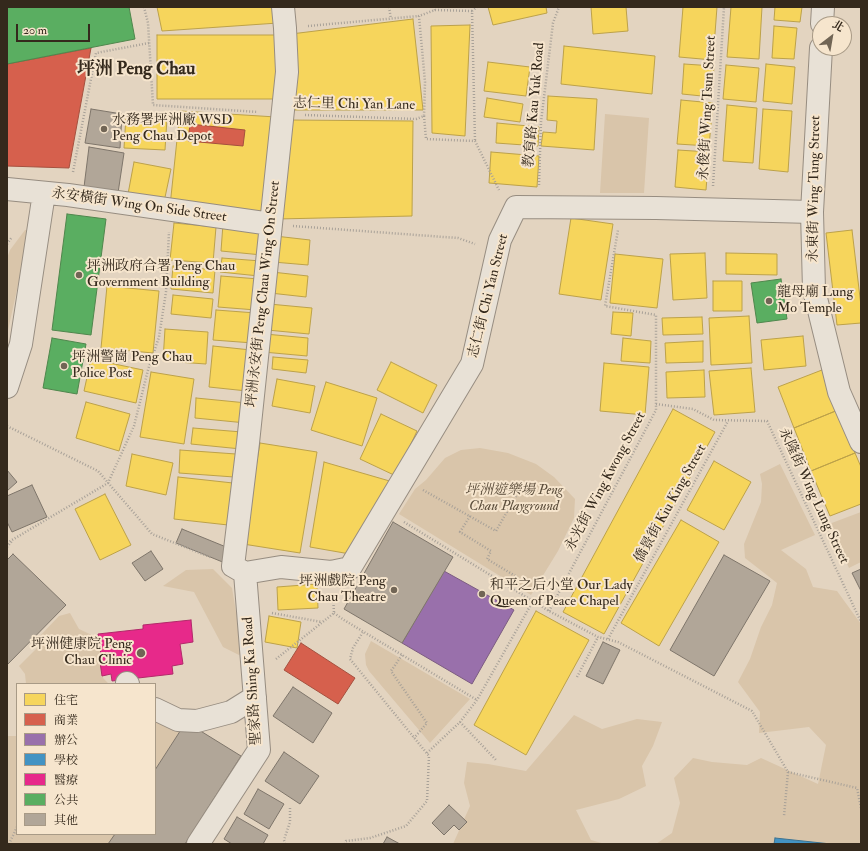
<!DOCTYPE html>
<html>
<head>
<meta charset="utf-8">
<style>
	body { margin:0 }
	#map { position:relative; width:868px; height:851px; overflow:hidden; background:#e3d4c0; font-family:"IM FELL Double Pica","Noto Serif TC",serif }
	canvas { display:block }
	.frame { position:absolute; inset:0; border:8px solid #34291c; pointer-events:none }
	.legend { position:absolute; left:16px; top:683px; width:140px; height:152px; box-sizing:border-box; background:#f6e5cd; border:1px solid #a89a86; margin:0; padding:5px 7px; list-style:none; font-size:12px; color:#34291c }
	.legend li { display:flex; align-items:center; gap:8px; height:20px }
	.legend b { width:20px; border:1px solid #a89a86 }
	.north { position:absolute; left:812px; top:16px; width:40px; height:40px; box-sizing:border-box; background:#f6e5cd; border:1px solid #a89a86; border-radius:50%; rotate:31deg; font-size:11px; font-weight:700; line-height:16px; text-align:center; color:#34291c }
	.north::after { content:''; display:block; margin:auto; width:14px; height:18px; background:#716555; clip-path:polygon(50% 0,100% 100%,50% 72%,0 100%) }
	.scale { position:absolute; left:16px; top:24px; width:74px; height:18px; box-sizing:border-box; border:2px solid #34291c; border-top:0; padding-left:5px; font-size:12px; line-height:14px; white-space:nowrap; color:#34291c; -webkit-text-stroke:3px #f6e5cd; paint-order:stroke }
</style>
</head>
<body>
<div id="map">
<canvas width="868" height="851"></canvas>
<div class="frame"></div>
<ul class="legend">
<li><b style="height:11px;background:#f6d55c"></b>住宅</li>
<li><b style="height:11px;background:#d6604d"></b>商業</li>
<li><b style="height:11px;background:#9970ab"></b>辦公</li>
<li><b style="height:11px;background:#4393c3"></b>學校</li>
<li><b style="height:11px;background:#e7298a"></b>醫療</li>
<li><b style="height:11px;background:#5aae61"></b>公共</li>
<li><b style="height:11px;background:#b1a698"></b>其他</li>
</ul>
<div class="north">北</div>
<div class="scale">20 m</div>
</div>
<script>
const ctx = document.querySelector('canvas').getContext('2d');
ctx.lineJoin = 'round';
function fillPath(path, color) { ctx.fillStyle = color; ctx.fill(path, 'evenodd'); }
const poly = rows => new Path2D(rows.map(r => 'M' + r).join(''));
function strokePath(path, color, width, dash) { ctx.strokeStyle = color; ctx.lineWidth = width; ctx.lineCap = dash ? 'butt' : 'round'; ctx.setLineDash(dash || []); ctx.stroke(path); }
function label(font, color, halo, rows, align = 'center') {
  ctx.font = font + ' "IM FELL Double Pica","Noto Serif TC",serif'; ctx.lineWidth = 4; ctx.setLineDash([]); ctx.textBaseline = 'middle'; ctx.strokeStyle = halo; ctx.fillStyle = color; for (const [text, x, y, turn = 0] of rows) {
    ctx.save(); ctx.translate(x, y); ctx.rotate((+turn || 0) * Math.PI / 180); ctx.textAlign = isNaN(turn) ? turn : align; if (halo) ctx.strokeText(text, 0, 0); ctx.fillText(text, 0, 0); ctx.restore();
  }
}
fillPath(poly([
	[605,114,649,118,644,193,600,193],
	[25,230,30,230,7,335,7,258,10,250],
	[480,448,508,453,536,464,554,477,575,499,574,518,558,551,531,595,399,514,415,489,426,480,445,458,461,450],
	[780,464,815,535,781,550,806,569,813,587,837,591,861,624,861,844,656,844,672,833,680,803,674,778,693,758,712,762,747,765,761,758,818,784,826,745,809,727,759,733,760,712,738,682,750,659,761,627,772,605,777,583,745,558,744,544,761,502,762,484,760,474],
	[861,512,861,562,849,568,829,524],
	[213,569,232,588,236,612,249,621,253,643,239,655,223,647,194,592,163,586,186,570],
	[70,613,79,629,96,637,102,656,103,678,109,684,26,684,25,674,19,666,37,648,37,639,59,616],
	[371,641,470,699,430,743,369,671,366,665,365,654],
	[155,712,182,728,157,767,155,768],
	[574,715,602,729,637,719,662,722,653,746,642,766,646,786,619,799,576,810,591,840,605,844,453,844,470,806,464,783,467,762,488,764,526,771],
	[7,736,17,736,17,834,128,834,124,844,7,844]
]), '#d9c5aa');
const homes = poly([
	[157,7,275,7,278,23,162,31,157,7],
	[488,7,546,7,547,13,493,25,488,7],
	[591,7,626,7,628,31,593,34,591,7],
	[683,7,717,7,713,60,679,57,683,7],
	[731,7,762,7,759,59,727,57,731,7],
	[775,7,802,7,800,22,774,20,775,7],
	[413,19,423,110,292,110,291,34,413,19],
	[470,25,465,136,432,133,431,26,470,25],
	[774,26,797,28,794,59,772,58,774,26],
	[157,35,281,35,281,99,157,99,157,35],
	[564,46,655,56,652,94,561,84,564,46],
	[488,62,530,67,526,96,484,91,488,62],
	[684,64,714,66,712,97,682,94,684,64],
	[766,64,795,67,792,104,763,101,766,64],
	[726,65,759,68,756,102,723,99,726,65],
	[548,96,597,99,594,150,541,146,543,132,556,133,557,121,547,120,548,96],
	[487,98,523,104,520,122,484,117,487,98],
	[681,100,713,103,709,146,677,144,681,100],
	[727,105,757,108,753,163,723,161,727,105],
	[763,109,792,111,788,172,759,169,763,109],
	[180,111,276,117,266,216,170,206,180,111],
	[126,116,167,118,165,150,124,148,126,116],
	[288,120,413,121,412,216,277,219,288,120],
	[497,123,539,127,538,146,496,143,497,123],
	[678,150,709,152,706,190,675,187,678,150],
	[491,152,539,156,537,187,489,183,491,152],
	[134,162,171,169,164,202,128,194,134,162],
	[571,218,613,224,601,300,559,294,571,218],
	[174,223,216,227,213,263,170,260,174,223],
	[223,224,265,228,262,255,221,251,223,224],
	[852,230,861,306,861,323,837,325,826,233,852,230],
	[275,236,310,240,308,265,273,262,275,236],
	[705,253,707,298,673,300,670,254,705,253],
	[726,253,777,254,777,275,726,274,726,253],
	[615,254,663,259,657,308,610,303,615,254],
	[222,258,261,261,259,276,220,272,222,258],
	[173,266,215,270,213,293,171,289,173,266],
	[272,272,308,276,306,297,270,293,272,272],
	[221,276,259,279,256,310,218,307,221,276],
	[713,281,742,281,742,311,713,311,713,281],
	[107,286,159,291,153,353,101,348,107,286],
	[173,295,213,299,211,318,171,314,173,295],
	[269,304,312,308,309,334,267,330,269,304],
	[216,310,256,313,253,343,213,340,216,310],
	[613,312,633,313,631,336,611,334,613,312],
	[749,316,752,363,711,365,709,318,749,316],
	[702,317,703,334,663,335,662,318,702,317],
	[165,329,208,332,206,364,163,361,165,329],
	[265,334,308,338,307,356,263,352,265,334],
	[803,336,806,366,764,370,761,340,803,336],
	[623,338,651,341,650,363,621,361,623,338],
	[703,341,703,362,666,363,665,343,703,341],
	[213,346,251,350,247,391,209,387,213,346],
	[273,357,308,360,306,373,272,369,273,357],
	[91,359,143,370,136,403,84,391,91,359],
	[391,362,437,385,423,413,377,390,391,362],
	[604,363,649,367,645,415,600,411,604,363],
	[751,368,755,412,714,415,709,371,751,368],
	[704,370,705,397,667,398,666,372,704,370],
	[822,370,838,410,794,428,778,387,822,370],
	[151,372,194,379,184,444,140,437,151,372],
	[277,379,315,386,310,413,272,406,277,379],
	[326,382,377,398,362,446,311,430,326,382],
	[196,398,247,403,246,423,195,418,196,398],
	[86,402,130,414,119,451,76,438,86,402],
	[673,409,715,432,604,634,563,612,673,409],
	[838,410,855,453,811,471,794,428,838,410],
	[381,414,417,431,396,476,360,459,381,414],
	[193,428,242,432,241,449,191,444,193,428],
	[260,443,317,452,300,553,243,544,260,443],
	[180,450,236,454,234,477,179,473,180,450],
	[855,453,861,467,861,504,830,516,811,471,855,453],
	[132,454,173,463,166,495,126,486,132,454],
	[714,461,751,482,724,530,687,510,714,461],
	[324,462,393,482,350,554,310,547,324,462],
	[178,477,233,483,228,525,174,519,178,477],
	[105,494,131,545,100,560,75,509,105,494],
	[681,520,719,542,659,646,621,623,681,520],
	[317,584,318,608,278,610,277,587,317,584],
	[536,611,589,640,526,755,474,725,536,611],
	[269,616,301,622,297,648,265,642,269,616]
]);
fillPath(homes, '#f6d55c');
strokePath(homes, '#bca149', 1);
const shops = poly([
	[91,48,69,168,7,166,7,64,91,48],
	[190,124,245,130,243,146,188,141,190,124],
	[301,643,355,678,338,704,284,670,301,643]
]);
fillPath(shops, '#d6604d');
strokePath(shops, '#a5503e', 1);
const offices = poly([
	[444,571,514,610,472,684,402,643,444,571]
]);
fillPath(offices, '#9970ab');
strokePath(offices, '#7b5b80', 1);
const schools = poly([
	[775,838,831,844,774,844,775,838]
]);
fillPath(schools, '#4393c3');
strokePath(schools, '#3e7391', 1);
const health = poly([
	[191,620,193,642,180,644,183,664,172,666,173,674,112,681,111,674,102,676,100,662,102,662,98,634,143,629,143,625,191,620]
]);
fillPath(health, '#e7298a');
strokePath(health, '#b12969', 1);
const public = poly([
	[7,7,129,7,135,39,7,64,7,7],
	[67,214,106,219,91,335,52,330,67,214],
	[781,279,787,319,757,323,751,283,781,279],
	[52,338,86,344,77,394,43,388,52,338]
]);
fillPath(public, '#5aae61');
strokePath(public, '#4f864c', 1);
const building = poly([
	[91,109,122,114,120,148,85,143,91,109],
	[89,147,124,153,118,193,84,187,89,147],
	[7,470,17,482,7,491,7,470],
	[32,485,47,517,12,532,7,522,7,496,32,485],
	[393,522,453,557,402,643,344,609,393,522],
	[182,529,231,549,225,563,176,543,182,529],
	[151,551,163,569,145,581,132,563,151,551],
	[13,554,66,605,7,665,7,560,13,554],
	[724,555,770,581,714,676,670,650,724,555],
	[861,569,861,591,852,573,861,569],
	[603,642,620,650,603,684,586,676,603,642],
	[293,687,332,713,313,743,273,716,293,687],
	[186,722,241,756,185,844,108,844,115,834,155,834,155,770,186,722],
	[284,752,319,776,300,804,265,781,284,752],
	[258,789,284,804,269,829,244,814,258,789],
	[449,805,467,822,459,830,454,825,444,835,432,823,449,805],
	[237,817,268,835,263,844,232,844,224,839,237,817],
	[387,837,400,844,383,844,387,837]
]);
fillPath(building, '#b1a698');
strokePath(building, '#7e756a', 1);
const minor = poly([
	[822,24,823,7],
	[821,48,812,212,814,290,839,392,861,442],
	[7,189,68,195,271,224],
	[7,387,21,344,44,193],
	[245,573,281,567,331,572,350,568,472,364,500,240,516,207,656,208,812,212],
	[245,573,233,566,248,443,287,72,285,28,283,7],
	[127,683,128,684],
	[155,709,178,720,197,721,231,712,255,697],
	[198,844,259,750,245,573]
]);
strokePath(minor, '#978d81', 24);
strokePath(poly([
	[144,7,148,23,153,105,258,112],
	[389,7,391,19],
	[435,10,472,11,475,141],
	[472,11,477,7],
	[308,26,419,16],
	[305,115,416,119,424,116,425,82,419,16,435,10,434,7],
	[424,116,426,139,475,141,499,190],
	[73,172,96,53,149,43],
	[539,185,541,122,553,23,559,7],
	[713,186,724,7],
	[293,226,458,238,475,244],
	[7,244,12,237],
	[656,404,693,409,714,420,767,421,861,622],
	[7,426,98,471,152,534,210,557],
	[423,490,496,531,520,489],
	[470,516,460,532,491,551,487,559,517,577,513,588],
	[404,522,549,611,598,637,618,642,752,711,788,772,784,816],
	[7,543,108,483,134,426,148,370,159,337,166,292,169,232],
	[7,547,12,541],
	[549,611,656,410,656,315,605,306,618,230],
	[272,613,322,622],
	[334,613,344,620,477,700],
	[608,639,728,421],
	[402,655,391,671,427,723,414,738],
	[276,659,334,613,333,595],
	[577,677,598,637],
	[460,722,496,760],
	[427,753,460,722,477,700,533,601],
	[788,772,857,788,861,808],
	[9,844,17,827],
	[285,844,284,840,290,822,290,806],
	[345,844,346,841,370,838,406,826,427,801,429,756,350,659,353,648,363,632]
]), '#a8a198', 2.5, [1, 2]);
strokePath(minor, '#e8e1d6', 22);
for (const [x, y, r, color] of [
	[104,129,4,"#716555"],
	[79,275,4,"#716555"],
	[769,301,4,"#716555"],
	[64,366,4,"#716555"],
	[394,590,4,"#716555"],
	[482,594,4,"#716555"],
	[141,653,5,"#716555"]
]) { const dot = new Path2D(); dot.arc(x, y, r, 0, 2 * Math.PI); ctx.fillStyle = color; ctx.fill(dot); strokePath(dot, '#f6e5cd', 1.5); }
label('14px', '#34291c', '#f6e5cd', [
	["志仁里 Chi Yan Lane",354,105,1],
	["教育路 Kau Yuk Road",535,105,-85],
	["永俊街 Wing Tsun Street",708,108,-87],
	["永東街 Wing Tung Street",815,189,-89],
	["永安橫街 Wing On Side Street",139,206,8],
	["坪洲永安街 Peng Chau Wing On Street",264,294,-84],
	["志仁街 Chi Yan Street",489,296,-76],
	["永光街 Wing Kwong Street",606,482,-62],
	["永隆街 Wing Lung Street",813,496,65],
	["僑景街 Kiu King Street",671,504,-61],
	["聖家路 Shing Ka Road",253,681,-94]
]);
label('14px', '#34291c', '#f6e5cd', [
	["水務署坪洲廠 WSD",112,121],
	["Peng Chau Depot",112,137],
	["坪洲政府合署 Peng Chau",87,267],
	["Government Building",87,283],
	["龍母廟 Lung",777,293],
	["Mo Temple",777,309],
	["坪洲警崗 Peng Chau",72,358],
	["Police Post",72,374],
	["坪洲戲院 Peng",386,582,"right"],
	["Chau Theatre",386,598,"right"],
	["和平之后小堂 Our Lady",490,586],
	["Queen of Peace Chapel",490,602],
	["坪洲健康院 Peng",132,645,"right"],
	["Chau Clinic",132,661,"right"]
], 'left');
label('italic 14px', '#5b4d3b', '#f6e5cd', [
	["坪洲遊樂場 Peng",514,491],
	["Chau Playground",514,507]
]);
label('bold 18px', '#34291c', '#f6e5cd', [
	["坪洲 Peng Chau",136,70]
]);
</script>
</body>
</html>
